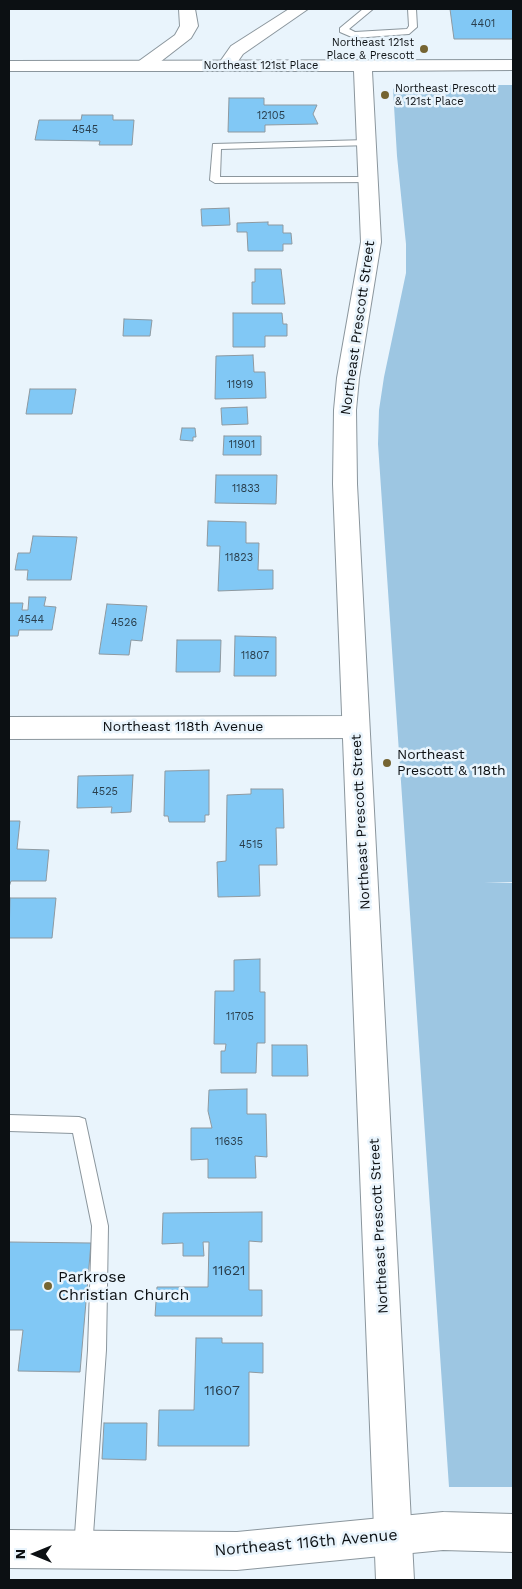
<!DOCTYPE html>
<html>
<head>
<meta charset="utf-8">
<style>
	body { margin:0 }
	#map { position:relative; width:522px; height:1589px; overflow:hidden; background:#e9f4fc; font-family:"Work Sans",sans-serif }
	canvas { display:block }
	.frame { position:absolute; inset:0; border:10px solid #0c1013; pointer-events:none }
	.north { position:absolute; left:10px; top:1529px; width:50px; height:50px; -webkit-text-stroke:4px #e9f4fc; paint-order:stroke; rotate:270deg; font-size:14px; font-weight:700; line-height:20px; text-align:center; color:#0c1013 }
	.north::after { content:''; display:block; margin:auto; width:18px; height:22px; background:#0c1013; clip-path:polygon(50% 0,100% 100%,50% 72%,0 100%) }
</style>
</head>
<body>
<div id="map">
<canvas width="522" height="1589"></canvas>
<div class="frame"></div>
<div class="north">N</div>
</div>
<script>
const ctx = document.querySelector('canvas').getContext('2d');
ctx.lineJoin = 'round';
function fillPath(path, color) { ctx.fillStyle = color; ctx.fill(path, 'evenodd'); }
const poly = rows => new Path2D(rows.map(r => 'M' + r).join(''));
function strokePath(path, color, width, dash) { ctx.strokeStyle = color; ctx.lineWidth = width; ctx.lineCap = dash ? 'butt' : 'round'; ctx.setLineDash(dash || []); ctx.stroke(path); }
function label(font, color, halo, rows, align = 'center') {
  ctx.font = font + ' "Work Sans",sans-serif'; ctx.lineWidth = 5; ctx.setLineDash([]); ctx.textBaseline = 'middle'; ctx.strokeStyle = halo; ctx.fillStyle = color; for (const [text, x, y, turn = 0] of rows) {
    ctx.save(); ctx.translate(x, y); ctx.rotate((+turn || 0) * Math.PI / 180); ctx.textAlign = isNaN(turn) ? turn : align; if (halo) ctx.strokeText(text, 0, 0); ctx.fillText(text, 0, 0); ctx.restore();
  }
}
fillPath(poly([
	[399,85,513,85,513,882,484,883,513,883,513,1487,449,1487,378,444,379,410,384,377,406,273,406,244,397,156,393,89]
]), '#9dc6e2');
const building = poly([
	[450,9,513,9,513,39,454,39,450,9],
	[229,98,264,98,264,105,317,105,313,114,318,124,265,125,265,132,228,132,229,98],
	[82,115,113,115,113,120,134,120,132,145,99,145,100,141,35,140,39,120,81,120,82,115],
	[229,208,230,225,202,226,201,209,229,208],
	[268,222,268,225,283,225,283,233,291,233,292,244,283,244,283,251,248,251,247,232,237,232,237,223,268,222],
	[255,269,281,269,285,304,252,304,252,282,255,282,255,269],
	[233,313,282,313,283,324,287,324,287,336,265,336,265,347,233,347,233,313],
	[124,319,152,320,150,336,123,336,124,319],
	[253,355,254,372,265,372,266,398,215,399,216,356,253,355],
	[30,389,76,389,72,414,26,414,30,389],
	[247,407,248,424,222,425,221,408,247,407],
	[182,428,195,428,196,437,193,437,193,441,180,440,182,428],
	[224,436,261,436,261,455,223,455,224,436],
	[216,475,277,475,276,504,215,503,216,475],
	[208,521,246,522,246,543,259,543,258,570,273,570,273,589,218,591,220,546,207,546,208,521],
	[33,536,77,537,71,580,27,580,28,570,15,570,18,553,30,553,33,536],
	[29,597,46,597,44,606,56,607,52,630,19,630,18,636,9,636,9,603,23,603,22,610,28,610,29,597],
	[107,604,147,606,142,641,131,640,129,655,99,654,107,604],
	[235,636,276,637,276,676,234,676,235,636],
	[177,640,221,640,220,672,176,672,177,640],
	[209,770,209,815,205,815,205,822,169,822,168,816,164,816,165,771,209,770],
	[133,775,131,812,111,813,112,807,77,808,78,776,133,775],
	[251,789,283,789,284,828,276,828,277,865,259,865,260,896,218,897,217,862,226,861,227,795,251,794,251,789],
	[9,821,20,821,17,849,49,850,46,881,11,881,9,887,9,821],
	[10,898,56,898,52,938,9,938,10,898],
	[260,959,260,992,265,992,265,1043,257,1043,256,1073,221,1073,221,1051,225,1051,226,1044,214,1044,215,991,234,991,234,960,260,959],
	[272,1045,307,1045,308,1076,272,1076,272,1045],
	[247,1089,247,1114,266,1114,267,1157,255,1156,256,1178,208,1178,208,1159,191,1160,191,1128,212,1128,208,1111,209,1090,247,1089],
	[262,1212,262,1242,249,1241,249,1290,262,1290,262,1316,155,1316,157,1287,208,1287,209,1242,203,1242,204,1256,183,1256,183,1243,162,1244,163,1213,262,1212],
	[9,1242,91,1243,80,1372,18,1371,23,1330,9,1330,9,1242],
	[196,1338,222,1338,222,1343,263,1343,263,1373,249,1372,249,1446,158,1446,159,1410,194,1410,196,1338],
	[104,1423,147,1423,146,1460,102,1459,104,1423]
]);
fillPath(building, '#81c8f5');
strokePath(building, '#8e99a0', 1);
const service = poly([
	[363,9,373,9,349,29,355,32,407,29,409,26,408,9,416,9,417,27,409,34,354,38,340,32,340,28,363,9],
	[368,140,373,143,371,145,221,149,220,177,370,177,375,180,373,182,215,183,210,180,213,144,368,140],
	[9,1115,79,1117,85,1119,108,1226,106,1350,92,1549,90,1556,83,1558,76,1556,74,1549,88,1350,92,1226,73,1133,9,1131,9,1115]
]);
const minor = poly([
	[356,716,365,719,369,727,365,735,356,738,9,739,9,717,356,716],
	[443,1512,513,1514,513,1552,443,1550,237,1570,9,1568,9,1530,237,1532,443,1512]
]);
const tertiary = poly([
	[513,60,513,70,372,71,381,242,359,378,356,410,357,484,414,1580,376,1580,333,484,334,410,337,378,361,242,354,71,9,71,9,61,513,60]
]);
const primary = poly([
	[179,9,195,9,198,26,191,38,151,69,139,69,136,65,139,61,175,35,180,26,179,9],
	[289,9,308,9,243,54,232,70,220,70,217,66,231,46,289,9]
]);
strokePath(service, '#8b969d', 2);
strokePath(minor, '#8b969d', 2);
strokePath(tertiary, '#8b969d', 2);
strokePath(primary, '#8b969d', 2);
fillPath(service, '#fff');
fillPath(minor, '#fff');
fillPath(tertiary, '#fff');
fillPath(primary, '#fff');
for (const [x, y, r, color] of [
	[424,49,5,"#756432"],
	[385,95,5,"#756432"],
	[387,763,5,"#756432"],
	[48,1286,5,"#756432"]
]) { const dot = new Path2D(); dot.arc(x, y, r, 0, 2 * Math.PI); ctx.fillStyle = color; ctx.fill(dot); strokePath(dot, '#e9f4fc', 2); }
label('11px', '#293e4c', null, [
	["4401",483,24],
	["12105",271,116],
	["4545",85,130],
	["11919",240,385],
	["11901",242,445],
	["11833",246,489],
	["11823",239,558],
	["4544",31,620],
	["4526",124,623],
	["11807",255,656],
	["4525",105,792],
	["4515",251,845],
	["11705",240,1017],
	["11635",229,1142]
]);
label('11px', '#0c1013', '#e9f4fc', [
	["Northeast 121st",414,43],
	["Place & Prescott",414,56],
	["Northeast Prescott",395,89,"left"],
	["& 121st Place",395,102,"left"]
], 'right');
label('11px', '#0c1013', '#e9f4fc', [
	["Northeast 121st Place",261,66]
]);
label('14px', '#0c1013', '#e9f4fc', [
	["Northeast Prescott Street",358,328,-82],
	["Northeast 118th Avenue",183,727],
	["Northeast Prescott Street",361,822,-93],
	["Northeast Prescott Street",379,1226,-93]
]);
label('14px', '#0c1013', '#e9f4fc', [
	["Northeast",397,755],
	["Prescott & 118th",397,771]
], 'left');
label('14px', '#293e4c', null, [
	["11621",229,1271],
	["11607",222,1391]
]);
label('16px', '#0c1013', '#e9f4fc', [
	["Parkrose",58,1277],
	["Christian Church",58,1295]
], 'left');
label('16px', '#0c1013', '#e9f4fc', [
	["Northeast 116th Avenue",306,1543,-5]
]);
</script>
</body>
</html>
